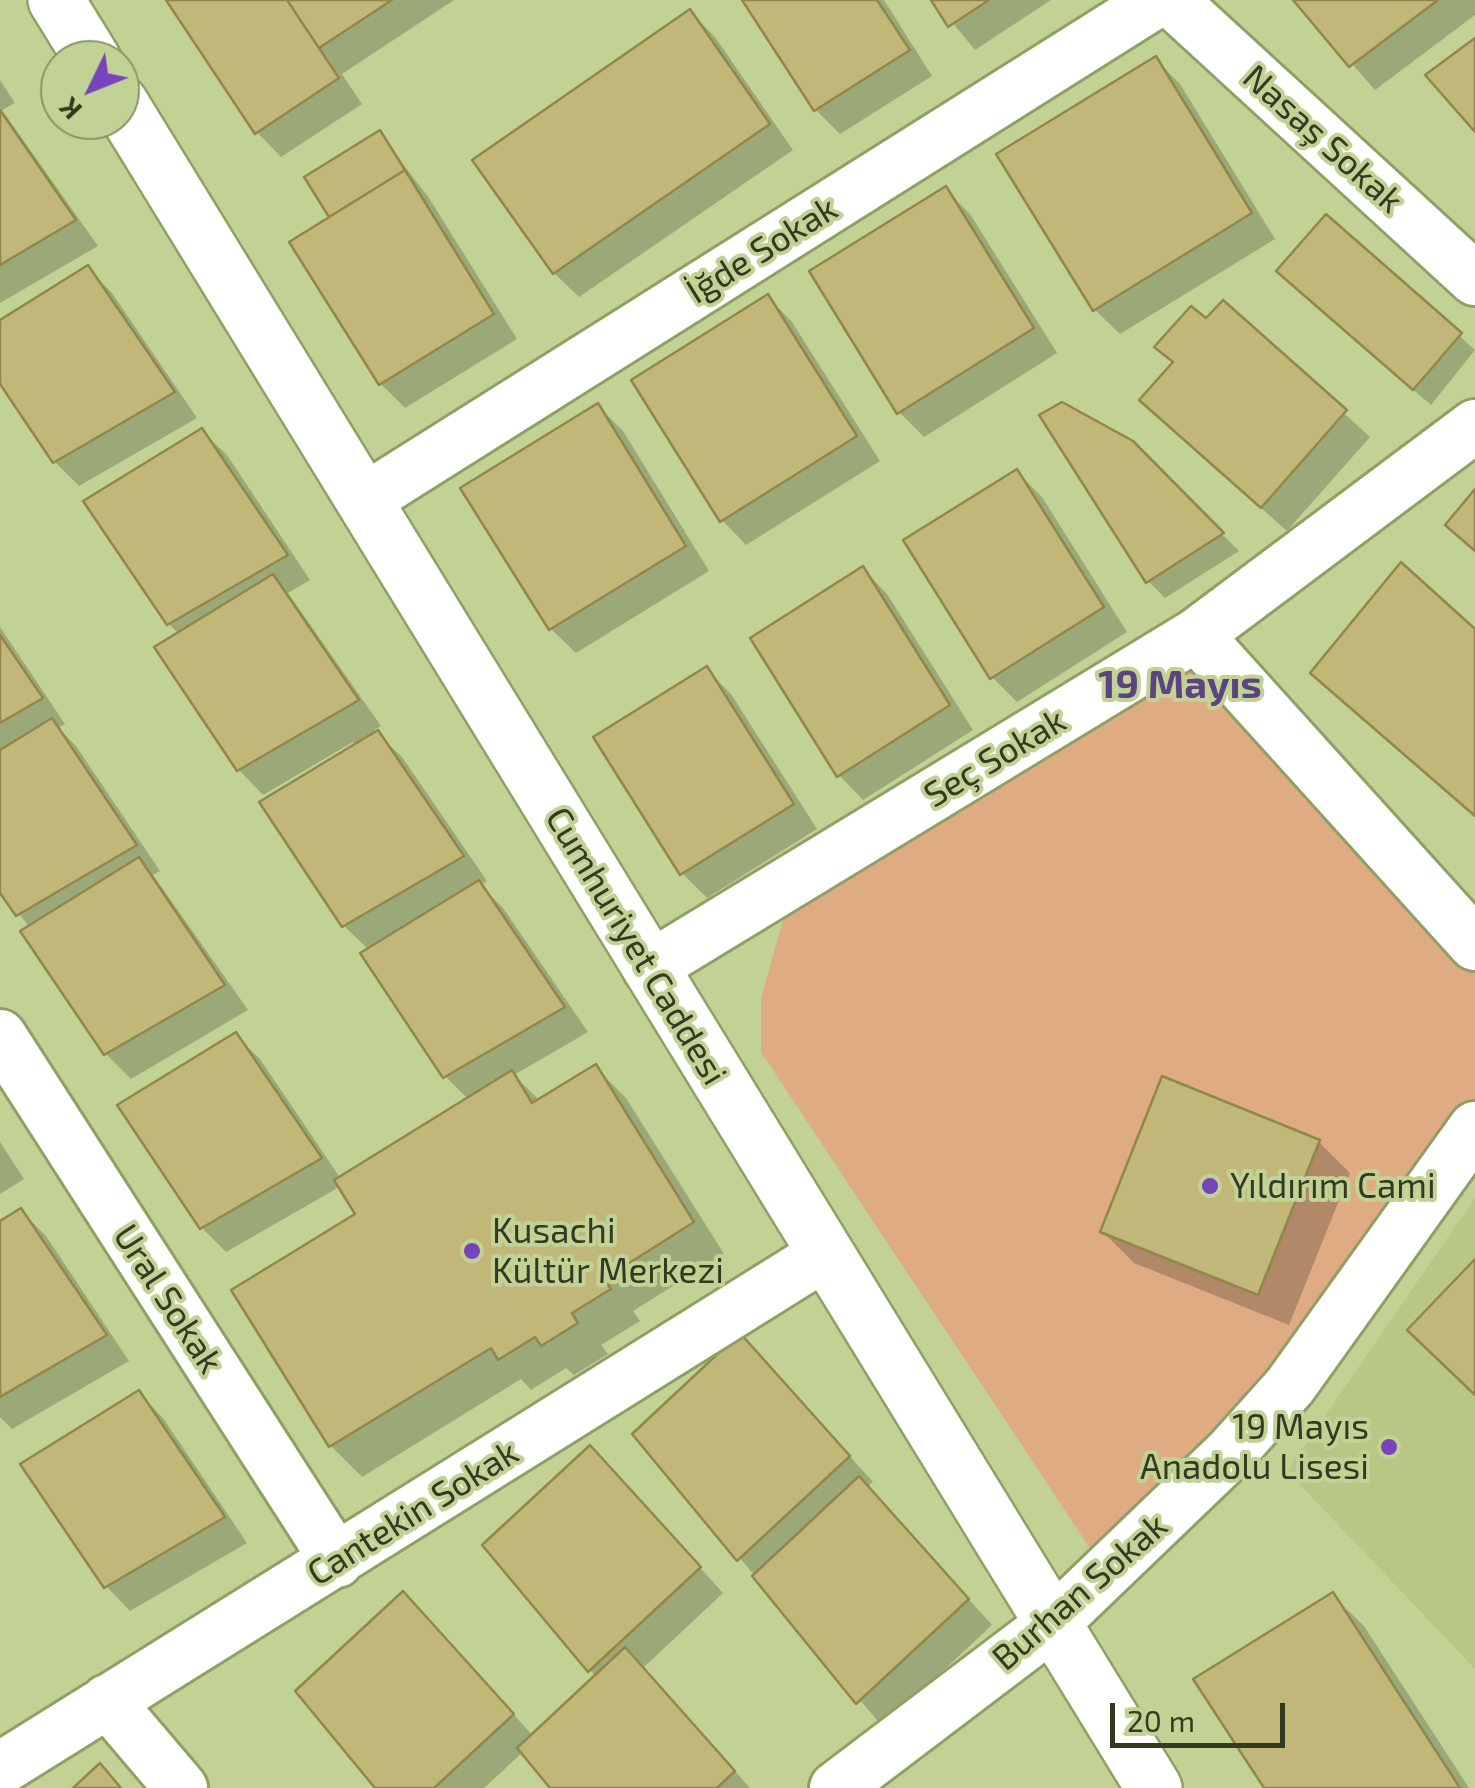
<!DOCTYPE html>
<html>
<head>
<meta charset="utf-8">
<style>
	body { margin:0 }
	#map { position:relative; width:1475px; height:1788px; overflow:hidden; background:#c2d295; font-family:"Exo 2",sans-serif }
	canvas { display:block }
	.north { position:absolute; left:40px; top:40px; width:100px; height:100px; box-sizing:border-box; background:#c2d295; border:2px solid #899567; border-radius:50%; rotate:227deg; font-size:28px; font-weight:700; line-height:40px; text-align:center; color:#343a22 }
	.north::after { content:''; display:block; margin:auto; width:35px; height:45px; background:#7844bb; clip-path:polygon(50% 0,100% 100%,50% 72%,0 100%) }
	.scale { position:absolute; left:1110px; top:1703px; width:175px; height:45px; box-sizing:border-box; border:5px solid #343a22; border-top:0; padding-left:12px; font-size:30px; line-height:35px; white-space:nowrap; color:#343a22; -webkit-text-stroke:8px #c2d295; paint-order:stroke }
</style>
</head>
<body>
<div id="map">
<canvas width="1475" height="1788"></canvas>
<div class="north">K</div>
<div class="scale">20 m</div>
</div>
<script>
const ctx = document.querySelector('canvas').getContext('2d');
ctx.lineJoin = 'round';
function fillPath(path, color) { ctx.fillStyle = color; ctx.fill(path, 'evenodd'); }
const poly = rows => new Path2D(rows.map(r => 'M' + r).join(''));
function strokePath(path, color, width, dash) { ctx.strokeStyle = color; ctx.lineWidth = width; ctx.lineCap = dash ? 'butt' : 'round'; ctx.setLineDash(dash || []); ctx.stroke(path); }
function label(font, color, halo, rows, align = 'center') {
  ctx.font = font + ' "Exo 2",sans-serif'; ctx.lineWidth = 8; ctx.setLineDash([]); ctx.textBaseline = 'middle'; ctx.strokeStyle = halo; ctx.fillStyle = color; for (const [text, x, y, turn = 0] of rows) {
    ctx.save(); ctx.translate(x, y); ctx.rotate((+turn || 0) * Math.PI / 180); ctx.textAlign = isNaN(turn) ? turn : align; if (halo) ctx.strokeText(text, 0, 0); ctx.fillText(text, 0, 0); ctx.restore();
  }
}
fillPath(poly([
	[1475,1198,1475,1669,1287,1471]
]), '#b7c884');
fillPath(poly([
	[1196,635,1475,944,1475,1128,1107,1574,761,1052,761,999,785,912]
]), '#deab82');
fillPath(poly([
	[169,0,454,0,342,74,362,104,281,157,257,132],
	[745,0,884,0,932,76,840,134,816,110],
	[934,0,1051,0,975,50],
	[1296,0,1475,0,1475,15,1375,90],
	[690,12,715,37,793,150,579,297,554,273],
	[1155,59,1180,84,1275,239,1120,334,1095,310,999,155],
	[0,80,15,103,2,110,98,246,0,303],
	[379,133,429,198,517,339,405,408,381,384,331,215],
	[945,189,970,214,1057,353,924,437,899,412],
	[1326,217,1475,350,1431,405,1296,288],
	[88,268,112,293,197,418,79,486,55,462,0,380,0,323],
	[768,297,792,322,880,461,746,545,722,520],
	[1223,303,1370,437,1287,531,1167,424,1175,364,1158,347,1206,322],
	[598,406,623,431,709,571,576,653,551,629,464,489],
	[202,431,227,455,310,580,288,593,381,726,374,730,402,757,487,881,480,885,503,908,588,1032,514,1075,540,1101,595,1067,626,1098,724,1254,633,1311,640,1321,601,1345,608,1354,574,1375,566,1368,531,1390,521,1379,362,1477,331,1446,358,1214,341,1186,226,1252,202,1228,235,1035,260,1059,341,1179,469,1100,445,1076,369,950,344,926,353,742,263,795,239,770,179,634,169,624],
	[1131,443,1239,551,1165,598,1148,581],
	[1017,472,1042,497,1127,632,1017,702,992,677],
	[863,569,887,594,973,730,863,800,839,775],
	[0,627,65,724,58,728,76,746,160,871,153,875,248,1010,131,1079,106,1054,24,932,30,928,0,889],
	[706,669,731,694,817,829,707,898,682,873],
	[0,1142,24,1179,0,1194],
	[1319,1142,1350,1173,1289,1325,1134,1263,1103,1232],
	[21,1211,46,1236,129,1361,12,1429,0,1417,0,1224],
	[764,1361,873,1482,867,1487,992,1625,883,1727,635,1434],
	[139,1393,163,1418,247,1543,130,1611,106,1586],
	[615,1473,723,1593,643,1668,750,1788,553,1788,523,1752,484,1788,378,1788,428,1619,533,1736,596,1677,486,1545],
	[1332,1595,1364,1626,1469,1788,1267,1788]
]), '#0003');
const building = poly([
	[166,0,287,0,339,78,255,134,166,0],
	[287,0,392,0,319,48,287,0],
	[742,0,877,0,910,50,814,111,742,0],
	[931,0,989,0,948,27,931,0],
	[1293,0,1438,0,1349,67,1293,0],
	[690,9,770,124,553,274,472,160,690,9],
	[1475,38,1475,132,1425,75,1475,38],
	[1156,56,1252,213,1093,311,996,154,1156,56],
	[0,110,76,220,0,265,0,110],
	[380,130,405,170,329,217,304,177,380,130],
	[405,170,494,314,379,385,289,242,405,170],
	[946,186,1034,328,897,414,809,271,946,186],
	[1326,214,1462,333,1413,390,1276,271,1326,214],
	[88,265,175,392,53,463,0,384,0,320,88,265],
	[768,294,857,436,720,522,631,380,768,294],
	[1223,300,1347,410,1261,508,1139,400,1173,362,1154,347,1191,306,1206,318,1223,300],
	[1062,402,1133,441,1224,533,1146,583,1039,415,1062,402],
	[598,403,686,546,549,630,460,488,598,403],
	[202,428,288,555,167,625,83,501,202,428],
	[1017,469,1104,607,990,679,903,540,1017,469],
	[1475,489,1475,551,1445,525,1475,489],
	[1401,562,1475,629,1475,816,1310,673,1401,562],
	[863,566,950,705,837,777,750,638,863,566],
	[273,574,359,700,237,771,154,647,273,574],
	[0,635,43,698,0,723,0,635],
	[707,666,794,804,680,875,593,737,707,666],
	[52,718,137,845,16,916,0,893,0,750,52,718],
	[378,730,464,856,342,927,259,802,378,730],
	[139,857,225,985,104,1055,20,931,139,857],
	[479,880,565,1007,443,1078,360,953,479,880],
	[236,1032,322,1158,200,1229,117,1105,236,1032],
	[596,1064,694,1222,604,1279,611,1289,572,1313,578,1323,541,1346,535,1337,498,1360,491,1348,329,1447,231,1290,355,1214,334,1180,512,1070,532,1103,596,1064],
	[1162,1076,1320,1140,1258,1295,1100,1232,1162,1076],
	[21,1208,107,1335,0,1397,0,1221,21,1208],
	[1475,1259,1475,1395,1407,1330,1475,1259],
	[740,1333,850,1456,737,1561,632,1434,740,1333],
	[139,1390,225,1517,104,1588,20,1464,139,1390],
	[590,1445,701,1567,588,1672,482,1545,590,1445],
	[859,1476,969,1599,856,1704,752,1576,859,1476],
	[403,1591,514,1714,434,1788,375,1788,295,1691,403,1591],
	[1333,1592,1460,1788,1264,1788,1193,1679,1333,1592],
	[625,1647,735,1771,717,1788,550,1788,517,1748,625,1647],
	[100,1763,121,1788,73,1788,100,1763]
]);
fillPath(building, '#c1b778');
strokePath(building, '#91874a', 2.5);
const minor = poly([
	[1171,0,1475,279],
	[366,499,1158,0],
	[1196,635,1475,944],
	[649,968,1196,635,1475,426],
	[0,1036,337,1561],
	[107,1701,181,1788],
	[0,1769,825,1254],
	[836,1788,1051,1625,1230,1453,1290,1386,1475,1128]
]);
const tertiary = poly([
	[56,0,93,60],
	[120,103,1154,1788]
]);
strokePath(minor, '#909f64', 58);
strokePath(tertiary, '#909f64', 60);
strokePath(minor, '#fff', 52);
strokePath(tertiary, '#fff', 55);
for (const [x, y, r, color] of [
	[1210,1186,10,"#7844bb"],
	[472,1251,10,"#7844bb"],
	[1389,1447,10,"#7844bb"]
]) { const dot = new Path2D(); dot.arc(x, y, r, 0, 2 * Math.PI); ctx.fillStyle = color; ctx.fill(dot); strokePath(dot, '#c2d295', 4); }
label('35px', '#343a22', '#c2d295', [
	["Nasaş Sokak",1323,139,42],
	["İğde Sokak",762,250,-32],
	["Seç Sokak",995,758,-31],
	["Cumhuriyet Caddesi",636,946,59],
	["Ural Sokak",168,1299,57],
	["Cantekin Sokak",413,1513,-32],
	["Burhan Sokak",1080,1592,-41]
]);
label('35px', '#343a22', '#c2d295', [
	["Yıldırım Cami",1230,1186],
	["Kusachi",492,1231],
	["Kültür Merkezi",492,1271],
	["19 Mayıs",1369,1427,"right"],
	["Anadolu Lisesi",1369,1467,"right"]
], 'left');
label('bold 40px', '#5b4481', '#c2d295', [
	["19 Mayıs",1180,685]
]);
</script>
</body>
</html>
